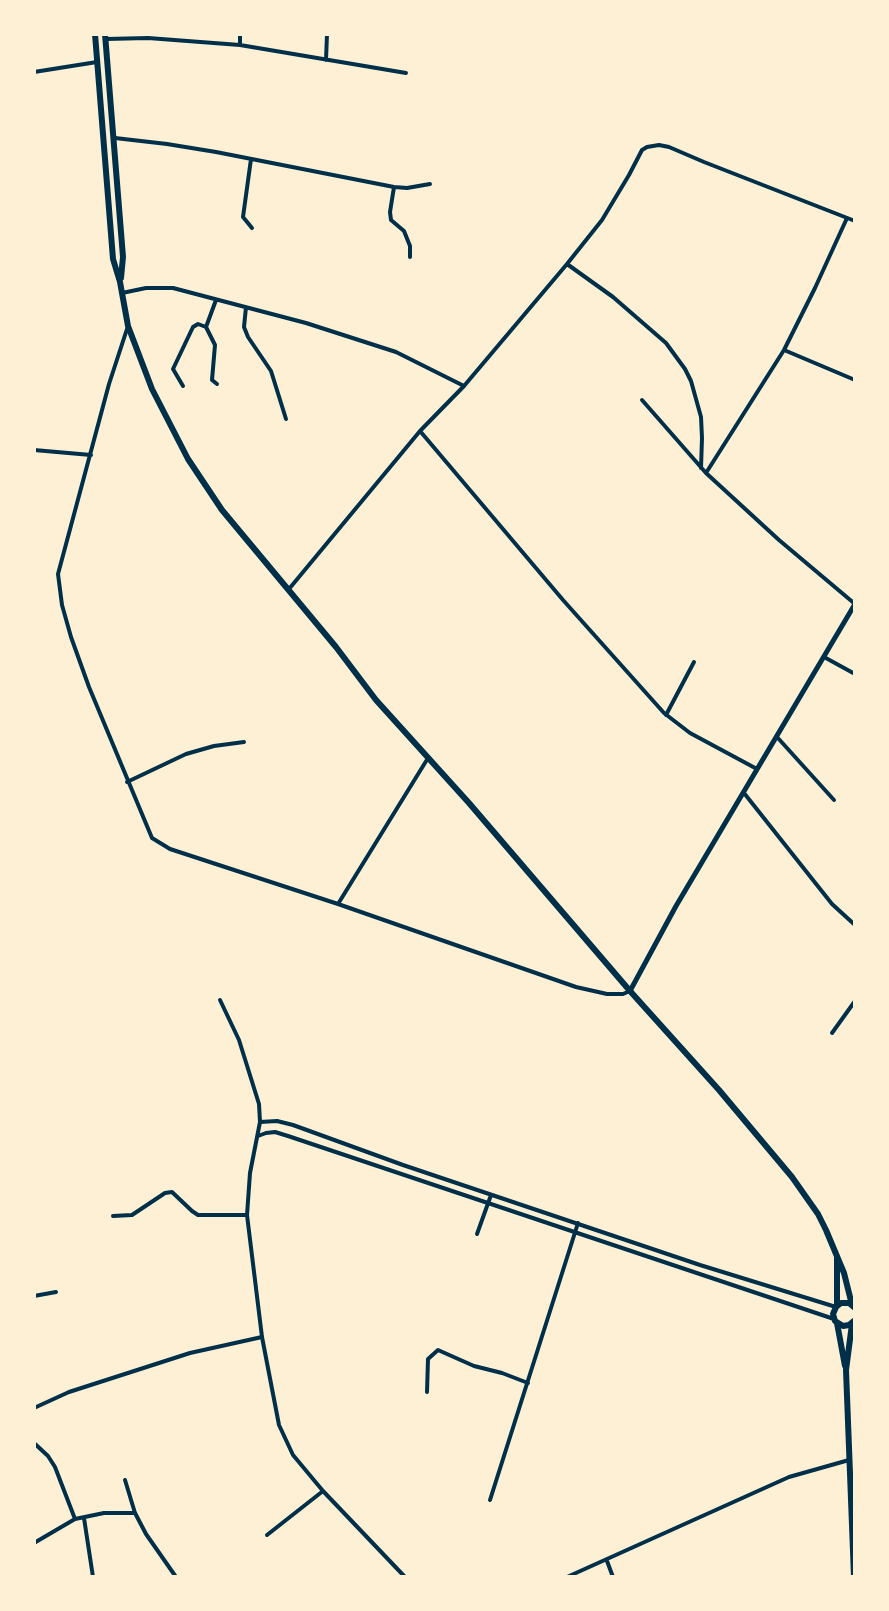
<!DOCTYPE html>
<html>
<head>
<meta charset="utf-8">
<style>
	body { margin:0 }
	#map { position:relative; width:889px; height:1611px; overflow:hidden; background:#fdf0d5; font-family:"Work Sans",sans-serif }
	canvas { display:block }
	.frame { position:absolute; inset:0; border:36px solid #fdf0d5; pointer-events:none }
</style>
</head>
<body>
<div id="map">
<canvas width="889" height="1611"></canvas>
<div class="frame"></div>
</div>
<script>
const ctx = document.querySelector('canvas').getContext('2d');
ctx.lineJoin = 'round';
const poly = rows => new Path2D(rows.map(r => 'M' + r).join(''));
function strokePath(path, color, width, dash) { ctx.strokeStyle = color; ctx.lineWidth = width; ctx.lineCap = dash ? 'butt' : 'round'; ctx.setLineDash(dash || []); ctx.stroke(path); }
strokePath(poly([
	[240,34,240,45],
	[106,39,148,38,240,45,406,73],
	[326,60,327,34],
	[34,72,97,62],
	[115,138,167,144,216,152,394,187,407,188,430,184],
	[251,159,243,217,252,228],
	[394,187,390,212,391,220,404,231,410,246,410,257],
	[567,264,613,297,666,343,685,369,691,381,701,417,702,438,701,468],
	[122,293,146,288,173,288,306,323,396,352,464,386],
	[246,307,244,327,248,337,271,371,286,419],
	[206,327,216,300],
	[127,329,109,384,58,574,62,605,71,637,89,687,152,838,170,849,338,904,576,987,607,994,623,994,630,991],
	[784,350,855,380],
	[183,386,173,369,193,327,198,324,206,327,215,345,212,380,217,384],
	[642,400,706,473,779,540,855,604],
	[420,431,563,600,664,713,690,733,757,769],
	[34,450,91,455],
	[706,473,784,350,815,288,847,218],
	[289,589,420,431,464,386,567,264,602,220,629,175,642,150,647,147,659,145,669,147,704,162,855,221],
	[824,657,855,674],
	[666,715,694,662],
	[777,737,834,800],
	[127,782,186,754,214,746,244,742],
	[744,793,832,904,855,925],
	[338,904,428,758],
	[220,1000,239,1040,259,1104,260,1122,250,1173,247,1215,262,1337,279,1425,293,1455,323,1491,405,1577],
	[832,1033,855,1001],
	[260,1122,277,1121,293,1125,403,1165,700,1265,836,1307],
	[258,1136,266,1133,275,1132,288,1136,834,1319],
	[113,1216,132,1215,165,1193,172,1192,192,1211,198,1215,247,1215],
	[477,1234,491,1195],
	[34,1296,56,1292],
	[427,1392,428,1359,438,1350,474,1366,502,1373,528,1383],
	[34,1408,69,1392,190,1353,262,1337],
	[34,1443,48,1456,55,1467,75,1519],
	[125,1480,135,1513,146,1534,176,1577],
	[490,1500,578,1223],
	[84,1518,93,1577],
	[267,1535,323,1491],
	[34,1543,75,1519,104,1513,135,1513],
	[607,1561,613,1577],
	[567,1577,789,1477,849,1460]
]), '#003049', 4);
strokePath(poly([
	[630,991,676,906,855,604]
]), '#003049', 5);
strokePath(poly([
	[837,1323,845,1366],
	[852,1324,846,1370,854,1577]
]), '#003049', 6);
strokePath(poly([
	[95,34,113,259,120,282,128,326,152,389,188,459,222,510,336,647,376,700,469,803,630,991,719,1090,792,1177,818,1214,826,1230,844,1273,852,1305],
	[105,34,123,257,121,278],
	[837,1257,837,1305],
	[855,1308,849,1303,841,1303,836,1307,833,1314,835,1321,843,1326,849,1325,855,1320]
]), '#003049', 6);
</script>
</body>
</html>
